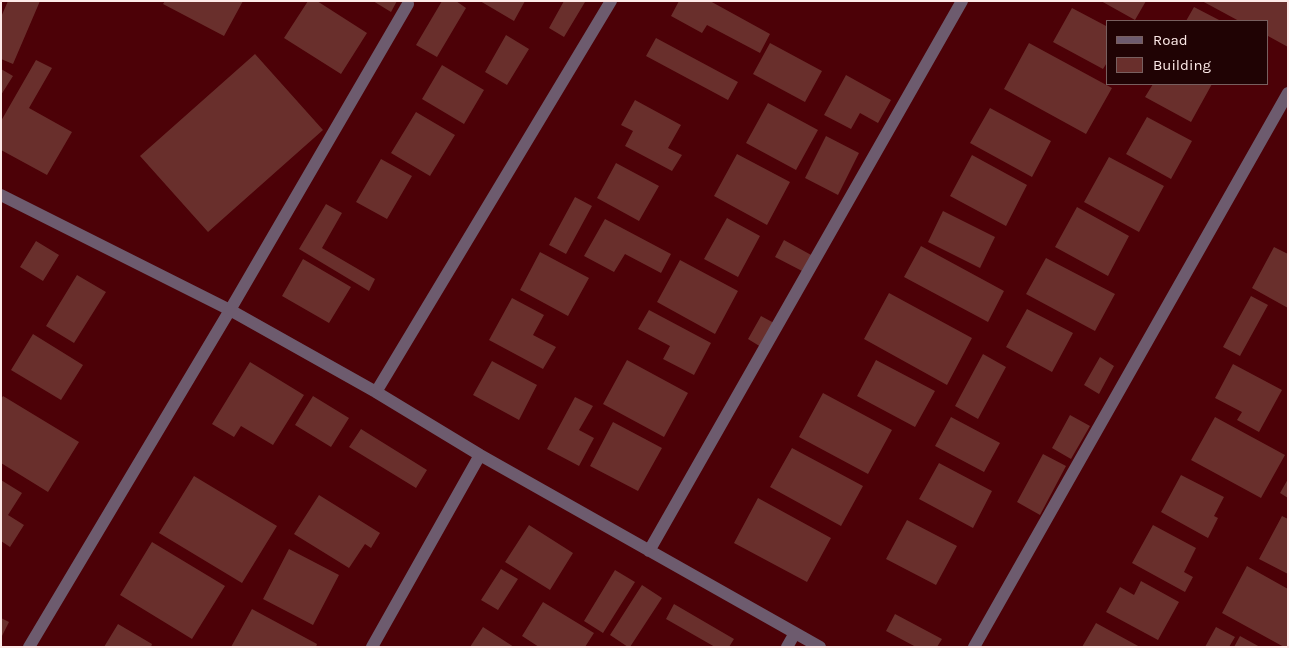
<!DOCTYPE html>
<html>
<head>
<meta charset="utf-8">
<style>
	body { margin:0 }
	#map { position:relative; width:1289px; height:648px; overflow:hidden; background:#4c0107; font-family:Karla,sans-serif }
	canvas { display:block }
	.frame { position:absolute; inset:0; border:2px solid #fdeae8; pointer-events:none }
	.legend { position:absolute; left:1106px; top:20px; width:162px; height:65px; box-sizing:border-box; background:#200304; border:1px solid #785f5f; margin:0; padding:6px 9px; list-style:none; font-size:15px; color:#fdeae8 }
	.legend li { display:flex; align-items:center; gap:10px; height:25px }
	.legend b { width:25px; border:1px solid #785f5f }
</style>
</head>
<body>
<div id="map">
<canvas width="1289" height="648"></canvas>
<div class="frame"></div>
<ul class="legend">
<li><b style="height:6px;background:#6d5b6e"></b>Road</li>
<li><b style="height:14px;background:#692f2c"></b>Building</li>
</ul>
</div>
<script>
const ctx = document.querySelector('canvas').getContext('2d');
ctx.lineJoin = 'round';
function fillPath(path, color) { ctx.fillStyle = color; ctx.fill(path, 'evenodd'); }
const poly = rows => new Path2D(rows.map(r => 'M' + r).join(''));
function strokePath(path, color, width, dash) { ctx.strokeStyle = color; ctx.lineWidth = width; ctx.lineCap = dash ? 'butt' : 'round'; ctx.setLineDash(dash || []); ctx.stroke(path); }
fillPath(poly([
	[8,1,40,1,13,64,1,59,1,17],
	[165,1,243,1,224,36,163,4],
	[308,1,317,1,367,33,341,74,284,38],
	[373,1,397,1,391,12],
	[442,1,456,1,466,8,437,57,416,45],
	[480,1,525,1,514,21],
	[564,1,585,2,564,37,549,28],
	[679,1,710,1,770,34,760,53,707,25,702,33,671,16],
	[1101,1,1146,1,1135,20],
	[1202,1,1288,1,1288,47,1268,36,1268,21,1239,21],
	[1194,7,1221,21,1186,21],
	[1072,8,1108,27,1108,61,1103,69,1053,42],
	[506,35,529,49,507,85,485,72],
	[656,38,738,82,728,100,646,56],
	[770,43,822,71,805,102,753,74],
	[1029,43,1112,88,1086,134,1004,89],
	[255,54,323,130,208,232,140,156],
	[36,60,52,68,29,108,72,132,47,175,1,150,1,121],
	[442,65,484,90,464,124,422,99],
	[1,69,13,76,1,95],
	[846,75,891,100,878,123,860,113,851,129,824,115],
	[1153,84,1212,84,1191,122,1145,97],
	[635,100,681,125,668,148,682,155,672,171,625,146,633,131,621,125],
	[768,103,818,130,796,170,746,143],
	[990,108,1051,141,1032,177,970,143],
	[416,112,455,135,430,176,391,153],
	[1147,117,1192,141,1171,179,1126,154],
	[826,136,859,153,838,195,805,178],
	[737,154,790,182,767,225,714,196],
	[972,155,1027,185,1006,226,950,196],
	[1109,157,1164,186,1139,232,1084,202],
	[381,159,412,176,387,219,356,202],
	[616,163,659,186,639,221,597,198],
	[575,197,592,206,566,254,549,245],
	[326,204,342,213,322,248,375,279,369,291,299,249],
	[1077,207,1129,236,1108,276,1055,247],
	[943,211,995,237,980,268,928,242],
	[727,218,760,236,738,277,704,259],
	[605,219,671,254,661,273,625,254,614,272,584,256],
	[784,240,813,256,804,272,775,257],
	[36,241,59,255,43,281,20,267],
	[921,246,1004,291,988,322,904,277],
	[1274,247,1288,254,1288,308,1252,288],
	[540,252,589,278,568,316,520,290],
	[1046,258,1115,294,1095,331,1026,294],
	[303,259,351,287,329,323,282,296],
	[680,260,738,291,715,334,657,302],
	[77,275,106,292,74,343,46,326],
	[889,293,972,338,947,385,864,339],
	[1251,296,1268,305,1240,356,1223,347],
	[512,298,544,315,533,335,556,347,543,369,489,340],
	[1027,309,1073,333,1052,372,1006,347],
	[649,310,711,343,694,375,663,359,670,346,638,329],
	[761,316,774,323,761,347,748,339],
	[33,334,83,365,61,400,11,370],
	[983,354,1006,367,978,419,955,406],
	[1100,357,1114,366,1099,394,1084,385],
	[627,360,688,393,664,437,603,404],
	[876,360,935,391,915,427,857,396],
	[492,361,537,385,519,420,473,395],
	[250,362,304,395,273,445,241,426,234,437,212,424],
	[1233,364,1282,390,1259,432,1237,420,1242,412,1215,398],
	[823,393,892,430,868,474,799,437],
	[3,396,79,442,48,492,1,463,1,399],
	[313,396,349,418,331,447,295,425],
	[575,397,593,406,579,430,594,438,579,466,547,449],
	[1070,415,1090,426,1071,459,1052,448],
	[951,417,1000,443,984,472,935,446],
	[1215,417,1285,455,1261,498,1191,460],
	[613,422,662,448,638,491,590,466],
	[361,429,427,470,416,488,349,447],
	[792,448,863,486,841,526,770,487],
	[1043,454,1066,466,1040,515,1017,502],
	[939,463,992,491,973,528,919,499],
	[1181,475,1224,497,1214,516,1218,518,1208,538,1161,512],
	[194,476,277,526,242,583,159,533],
	[1288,479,1288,498,1280,493],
	[1,480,22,493,8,515,24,525,10,547,1,541],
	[319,495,380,533,371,548,365,544,349,568,294,534],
	[758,498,831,538,807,582,734,543],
	[1282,516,1288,519,1288,574,1259,559],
	[907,520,957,546,936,585,886,559],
	[529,525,573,553,550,590,505,562],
	[1153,525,1196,548,1184,572,1193,577,1185,592,1132,563],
	[152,542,225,586,192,639,120,595],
	[289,549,339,575,313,625,263,599],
	[1247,566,1288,589,1288,647,1284,647,1222,613],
	[501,569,518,579,498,610,481,600],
	[615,570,635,582,603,633,584,621],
	[1141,581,1179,602,1158,640,1106,612,1120,587,1134,595],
	[642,585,662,598,630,647,628,647,610,635],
	[543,602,594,633,585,647,539,647,522,636],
	[674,604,734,639,729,647,715,647,666,619],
	[252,609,317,644,316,647,231,647],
	[895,614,942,639,937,647,916,647,886,631],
	[1,618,9,622,1,638],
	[1096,623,1140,647,1082,647],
	[118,624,152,644,151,647,104,647],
	[483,627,514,647,470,647],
	[1216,627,1235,637,1229,647,1205,647],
	[1240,636,1260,647,1234,647]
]), '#692f2c');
strokePath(poly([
	[1,195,230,310,376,392,480,455,820,647],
	[376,392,611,1],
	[649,551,962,1],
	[29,647,230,310,408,4],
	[372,647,480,455],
	[787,647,795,633],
	[974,647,1288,93]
]), '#6d5b6e', 12);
</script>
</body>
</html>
